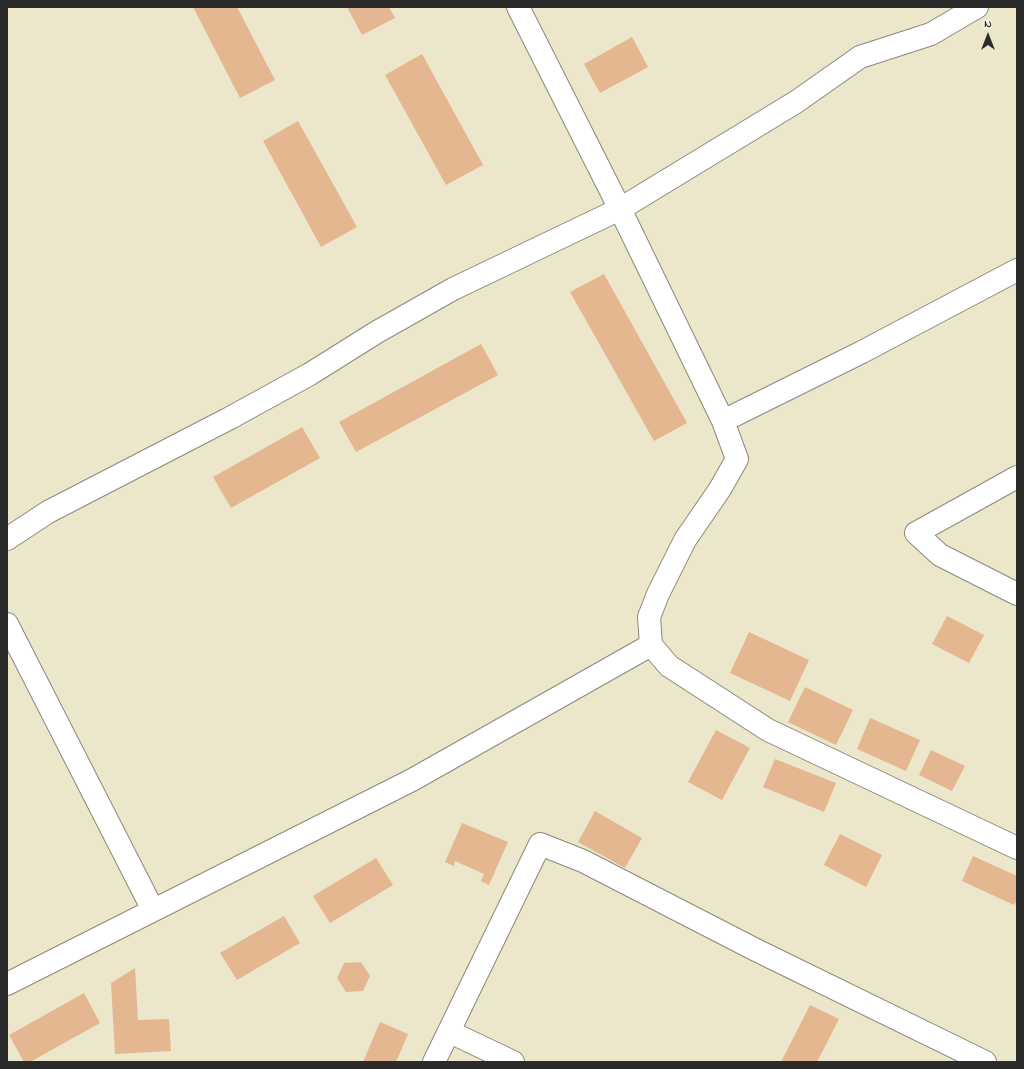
<!DOCTYPE html>
<html>
<head>
<meta charset="utf-8">
<style>
	body { margin:0 }
	#map { position:relative; width:1024px; height:1069px; overflow:hidden; background:#ece6ca; font-family:"Indie Flower",sans-serif }
	canvas { display:block }
	.frame { position:absolute; inset:0; border:8px solid #2b2b2b; pointer-events:none }
	.north { position:absolute; left:968px; top:16px; width:40px; height:40px; -webkit-text-stroke:3px #f7f3e8; paint-order:stroke; rotate:0deg; font-size:11px; font-weight:700; line-height:16px; text-align:center; color:#2b2b2b }
	.north::after { content:''; display:block; margin:auto; width:14px; height:18px; background:#2b2b2b; clip-path:polygon(50% 0,100% 100%,50% 72%,0 100%) }
</style>
</head>
<body>
<div id="map">
<canvas width="1024" height="1069"></canvas>
<div class="frame"></div>
<div class="north">N</div>
</div>
<script>
const ctx = document.querySelector('canvas').getContext('2d');
ctx.lineJoin = 'round';
function fillPath(path, color) { ctx.fillStyle = color; ctx.fill(path, 'evenodd'); }
const poly = rows => new Path2D(rows.map(r => 'M' + r).join(''));
function strokePath(path, color, width, dash) { ctx.strokeStyle = color; ctx.lineWidth = width; ctx.lineCap = dash ? 'butt' : 'round'; ctx.setLineDash(dash || []); ctx.stroke(path); }
fillPath(poly([
	[193,7,237,7,275,80,240,98],
	[347,7,389,7,395,18,362,35],
	[632,37,648,67,600,93,584,64],
	[422,54,483,165,446,185,385,75],
	[298,121,357,227,321,247,263,141],
	[604,274,687,423,654,441,570,292],
	[481,344,498,375,356,452,339,422],
	[302,427,320,458,231,508,213,477],
	[947,616,984,635,969,663,932,644],
	[749,632,809,660,790,701,730,673],
	[805,687,853,710,836,745,788,722],
	[870,718,920,740,906,771,857,749],
	[716,730,750,748,722,800,688,782],
	[931,750,965,766,952,791,919,775],
	[775,759,836,783,824,812,763,787],
	[595,811,642,838,625,868,578,842],
	[462,823,508,842,489,885,481,881,484,874,455,861,454,866,445,862],
	[840,834,882,855,866,887,824,865],
	[973,856,1017,876,1017,900,1014,905,962,881],
	[376,858,393,885,330,923,313,896],
	[284,916,300,943,237,980,220,953],
	[361,962,370,976,363,991,346,992,337,978,344,963],
	[135,968,138,1020,169,1019,171,1051,115,1054,111,983],
	[84,993,100,1023,30,1062,24,1062,9,1035],
	[810,1005,839,1019,817,1062,781,1062],
	[380,1022,408,1034,396,1062,363,1062]
]), '#e4b791');
const minor = poly([
	[518,7,620,209,723,421,737,459,720,489,685,540,658,594,649,617,651,645,669,666,768,730,1017,848],
	[723,421,862,352,1017,270],
	[1017,477,916,533,940,555,1017,594],
	[7,539,48,512,230,418,310,374,377,332,453,289,620,209,796,102,860,57,931,34,977,7],
	[7,624,153,910],
	[7,984,412,780,651,645],
	[450,1032,513,1062],
	[434,1062,540,844,583,861,756,950,985,1062]
]);
strokePath(minor, '#8c887a', 24);
strokePath(minor, '#fff', 22);
</script>
</body>
</html>
